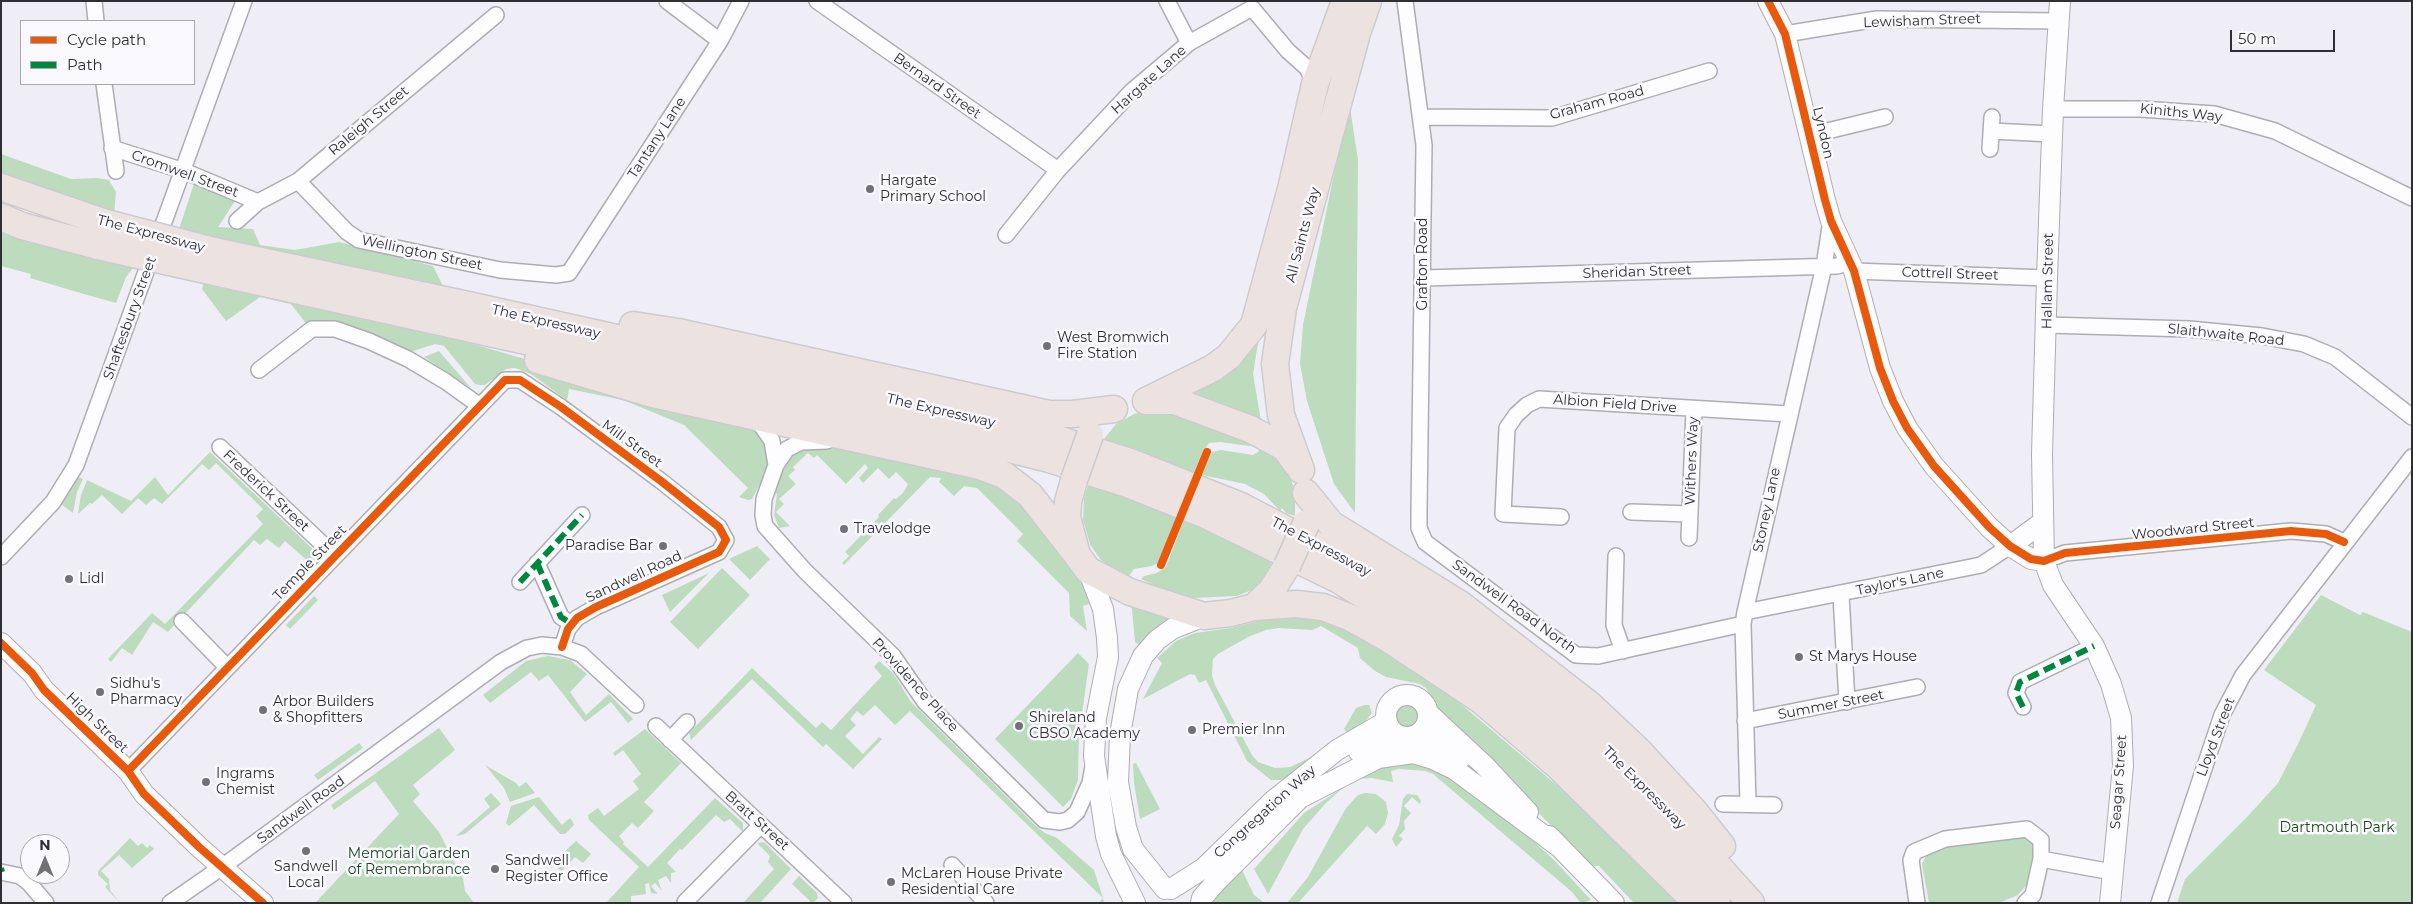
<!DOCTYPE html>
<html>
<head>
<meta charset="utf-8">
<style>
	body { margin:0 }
	#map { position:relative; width:2413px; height:904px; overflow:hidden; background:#efeef6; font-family:Montserrat,sans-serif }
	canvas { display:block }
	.frame { position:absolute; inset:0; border:2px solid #2f2e33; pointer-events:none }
	.legend { position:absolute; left:20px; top:20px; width:175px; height:65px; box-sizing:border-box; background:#faf9ff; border:1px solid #a9a8ad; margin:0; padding:6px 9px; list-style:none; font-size:15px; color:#2f2e33 }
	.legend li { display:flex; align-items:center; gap:10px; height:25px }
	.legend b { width:25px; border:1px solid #a9a8ad }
	.north { position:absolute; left:20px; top:834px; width:50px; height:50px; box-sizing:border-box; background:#faf9ff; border:1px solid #a9a8ad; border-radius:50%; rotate:0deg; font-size:14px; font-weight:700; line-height:20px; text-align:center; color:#2f2e33 }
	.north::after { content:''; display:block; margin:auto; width:18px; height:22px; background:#727177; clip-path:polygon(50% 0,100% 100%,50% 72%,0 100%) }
	.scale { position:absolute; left:2230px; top:30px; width:105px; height:22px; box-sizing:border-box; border:2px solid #2f2e33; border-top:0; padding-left:6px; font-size:15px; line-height:18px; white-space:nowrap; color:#2f2e33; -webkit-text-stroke:4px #faf9ff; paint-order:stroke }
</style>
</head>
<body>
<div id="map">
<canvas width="2413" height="904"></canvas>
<div class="frame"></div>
<ul class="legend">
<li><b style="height:6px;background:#e8590c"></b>Cycle path</li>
<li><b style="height:6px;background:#00873e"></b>Path</li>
</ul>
<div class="north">N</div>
<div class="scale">50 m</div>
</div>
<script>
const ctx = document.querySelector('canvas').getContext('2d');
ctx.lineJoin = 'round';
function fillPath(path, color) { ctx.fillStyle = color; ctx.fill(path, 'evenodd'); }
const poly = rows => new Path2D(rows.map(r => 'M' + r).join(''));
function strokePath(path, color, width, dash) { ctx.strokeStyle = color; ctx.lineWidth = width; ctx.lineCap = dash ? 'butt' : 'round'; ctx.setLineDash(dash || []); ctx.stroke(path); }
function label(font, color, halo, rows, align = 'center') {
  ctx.font = font + ' Montserrat,sans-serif'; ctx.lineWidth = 5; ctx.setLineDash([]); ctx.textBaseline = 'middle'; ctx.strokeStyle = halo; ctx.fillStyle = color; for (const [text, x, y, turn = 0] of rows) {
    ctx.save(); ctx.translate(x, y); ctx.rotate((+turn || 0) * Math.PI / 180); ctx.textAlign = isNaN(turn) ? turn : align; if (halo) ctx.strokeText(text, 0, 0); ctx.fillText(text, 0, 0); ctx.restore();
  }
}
fillPath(poly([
	[1349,101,1358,160,1355,513,1334,484,1307,401,1300,364,1303,325],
	[1,154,71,179,97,178,109,180,116,192,114,215,1,173],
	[194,184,235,201,218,227,253,229,260,245,295,250,339,242,433,266,445,290,178,232],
	[1,230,133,266,133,268,126,277,116,303,84,294,30,278,31,274,1,266],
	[204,281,429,331,753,426,765,439,770,465,762,488,759,486,752,499,748,500,739,497,748,488,684,425,623,400,569,389,567,400,531,374,515,368,506,369,485,385,479,385,475,384,444,346,435,344,407,353,308,326,291,304,260,297,226,321,202,289],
	[1259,337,1253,374,1261,421,1181,391],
	[439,351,471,388,424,357],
	[1145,411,1171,413,1251,443,1250,446,1220,442,1209,443,1203,451,1194,474,1104,439,1116,424,1134,414],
	[819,444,917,465,947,464,1012,489,1069,563,1082,584,1089,604,1083,606,1087,631,1070,616,1069,593,1017,541,1023,534,977,488,964,486,954,496,939,482,941,478,930,477,844,565,842,563,849,556,845,552,879,517,878,515,894,498,896,499,903,493,908,484,896,472,889,479,878,468,863,483,859,478,868,468,865,464,846,484,817,455,814,458,808,453,793,467,795,470,788,476,796,484,779,499,784,504,776,512,790,526,779,528,774,515,777,494,774,492,785,467,797,449],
	[1261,446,1278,459,1289,472,1295,493,1295,516,1286,513,1282,508,1280,511,1264,494,1245,484,1202,475,1212,452,1221,450,1253,455,1258,452],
	[210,452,318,554,317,558,311,564,285,541,279,548,267,539,260,545,254,540,168,632,153,622,132,655,122,648,111,662,108,659,152,613,165,624,263,524,256,516,263,509,216,463,209,470,202,464,162,504,154,498,146,505,138,498,122,514,102,495,92,504,90,503,78,514,81,495,87,480,131,501,155,477,168,495],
	[78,477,83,479,77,492,73,513,61,504],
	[1088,485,1178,514,1158,563,1152,566,1134,569,1128,577,1111,568,1100,559,1090,544,1083,520,1084,498],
	[1185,517,1273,560,1262,581,1254,589,1237,596,1195,598,1167,591,1141,579,1144,576,1157,573,1166,567],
	[757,546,770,559,750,580,729,559],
	[722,568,750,595,698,649,670,622],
	[709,573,670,612,662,595],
	[2321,595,2360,615,2363,612,2412,632,2412,903,2177,903,2185,879,2247,817,2278,783,2299,742,2316,705,2264,670],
	[314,596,318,600,290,629,286,625],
	[1131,600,1177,618,1140,645,1135,642],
	[1296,617,1328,621,1351,631,1415,670,1462,705,1604,825,1686,903,1634,903,1599,866,1592,866,1494,769,1441,714,1426,688,1420,684,1386,677,1375,671,1360,658,1358,648,1321,626,1312,630,1279,628,1266,630,1250,636,1218,654,1213,659,1212,675,1215,685,1252,755,1258,762,1275,768,1290,767,1311,757,1284,780,1271,780,1247,761,1206,680,1199,683,1195,675,1190,674,1143,699,1162,663,1157,658,1176,641,1195,633,1231,628,1269,618],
	[1078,653,1089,664,1079,734,1078,780,1071,799,1063,807,995,739],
	[548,656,570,660,587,674,570,692,586,715,609,694,633,719,628,723,611,702,585,722,548,675,539,681,531,672,490,703,483,695,526,661],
	[879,661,893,673,911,702,1035,825,1045,833,1057,838,1094,870,1103,898,1104,903,1099,903,1103,898,910,711,895,725,875,705,863,716,857,711,850,719,856,725,845,736,863,754,879,737,882,739,853,769,826,744,823,747,752,679,691,740,689,733,752,668,816,728,822,722,831,730,882,676,874,667],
	'1393 716a13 13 0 1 1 26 0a13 13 0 1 1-26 0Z',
	[1365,705,1369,705,1372,713,1363,724,1348,734,1344,729,1356,708],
	[439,728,455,750,413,785,420,794,413,801,439,832,463,879,465,891,474,903,315,903,399,814,375,781,334,810,331,805],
	[645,729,681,763,644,802,654,811,638,828,632,823,619,836,624,842,623,844,648,867,715,798,743,823,743,832,730,819,724,822,716,815,682,850,680,849,667,863,676,872,671,873,671,883,666,876,658,880,662,891,655,883,651,886,658,894,651,893,649,883,645,884,646,894,631,896,631,903,606,903,639,867,589,820,588,815,598,808,604,816,639,789,633,781,641,774,623,750,615,756,613,753],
	[359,743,363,748,318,780,314,775],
	[1403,762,1430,767,1446,775,1527,835,1554,860,1591,900,1581,903,1572,892,1433,774,1425,771,1399,769,1391,771,1393,782,1372,778,1358,779,1375,770],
	[1136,763,1160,809,1140,819,1134,783,1133,764],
	[485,765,516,783,519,787,526,782,535,793,510,802,504,788],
	[1344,787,1326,803,1303,829,1268,894,1254,869,1304,813],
	[491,793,501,804,465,834,456,836,490,807,484,799],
	[1365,793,1376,794,1386,802,1388,813,1385,824,1376,834,1367,826,1298,903,1287,903,1308,877,1346,808,1358,795],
	[1407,794,1417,795,1421,801,1420,804,1412,797,1404,806,1411,813,1404,821,1405,829,1399,836,1403,839,1396,847,1392,839,1399,825,1403,799],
	[539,797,562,825,570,818,573,822,574,825,565,834,560,834,534,805,509,826,506,823,511,806],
	[2024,834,2032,840,2034,854,2028,883,2018,895,1999,903,1929,903,1922,864,1926,856,1936,846],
	[130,838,138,846,142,843,147,848,150,845,154,849,132,868,119,855,101,871,109,879,110,890,120,903,105,887,108,884,98,875,98,871],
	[576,841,591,854,583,863,575,857,561,872,553,862],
	[764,842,791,869,760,903,743,903,774,869,768,862,770,856,757,843],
	[1242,870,1254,895,1262,901,1261,903,1212,903,1213,897],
	[799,876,817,893,818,898,813,903,809,903,810,901,792,884]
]), '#bddbbd');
const minor = poly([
	[94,1,96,21],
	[667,1,720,41],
	[817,1,1058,170],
	[1167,1,1189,43],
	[1405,1,1424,145,1419,510,1419,528,1425,542,1576,655,1598,656,1743,624],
	[1785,34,1877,19,2059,21],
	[104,84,116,171],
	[2053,109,2141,109,2214,114,2275,131,2412,198],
	[1422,117,1552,118,1709,71],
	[1991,131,2052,134],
	[1811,135,1885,117],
	[112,148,184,171,258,202],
	[1990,149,1992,117],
	[298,181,347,232,359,240,500,270,556,275,569,273,720,41,741,1],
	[237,221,258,202,298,181,496,15],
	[1006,235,1058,170,1132,91,1189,43,1252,8,1288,51,1307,68,1315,84],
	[1854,271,2047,278],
	[1424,278,1837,266,1850,262],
	[2047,325,2189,329,2262,336,2304,344,2335,357,2412,417],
	[259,370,312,329,335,329,369,341,408,359,445,381,480,406],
	[752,420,761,425,772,441,776,465],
	[827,441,801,442,787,449,776,465,764,499,763,515,765,526,805,571,893,656,925,702,1044,820,1060,822,1068,820,1077,812,1090,783,1093,767],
	[220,447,334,555],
	[1631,512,1690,514],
	[1561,517,1503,514,1507,428,1516,415,1527,405,1539,399,1789,414],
	[1689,538,1694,409],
	[1616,556,1614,625,1623,651],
	[1,557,53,502,76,465,244,1],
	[2044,561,2065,553,2291,531,2326,534,2344,542],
	[537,563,561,617,572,624],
	[520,582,582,515],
	[1841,595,1847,702],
	[1745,612,1981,565,2010,546],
	[182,621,227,667],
	[2023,707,2016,693,2020,682,2094,646],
	[1745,721,1917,687],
	[656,726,844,903],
	[670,740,687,722],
	[128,771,505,380,520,380,561,407,661,481,719,527,726,540,719,552,596,607,577,618,568,629,562,647],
	[1723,804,1774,805],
	[1748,804,1743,624,1745,612,1824,266,1831,221],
	[2041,859,2112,872],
	[952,865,986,903],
	[1,872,20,876,29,883,46,903],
	[685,902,761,825],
	[170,903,222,867,501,662,527,648,542,645,562,647,581,654,636,705],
	[1917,903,1911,860,1914,852,1945,839,2027,829,2041,840,2041,859,2033,895,2025,903],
	[2159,903,2222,715,2243,675,2412,457]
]);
const tertiary = poly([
	[1768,1,1785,34,1825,200,1831,221,1854,271,1880,368,1893,401,1907,428,1934,466,1989,527,2010,546,2031,559,2044,561],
	[2060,1,2053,109,2047,278,2042,454,2044,561,2053,585,2094,646,2111,684,2121,718,2123,766,2110,903],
	[2010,546,2043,522],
	[1088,570,1103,609,1107,638,1108,657,1096,718,1094,756,1106,836,1111,854,1135,903],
	[1,643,32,673,44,690,128,771,144,794,199,847,263,903],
	'1386 716a21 21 0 1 1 42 0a21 21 0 1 1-42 0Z',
	[1428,713,1485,766,1528,812],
	[1412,737,1428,740,1460,759],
	[1359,752,1378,740,1405,737],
	[1294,801,1378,758,1413,753,1433,759,1454,769,1558,846],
	[1549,836,1614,903],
	[1165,889,1133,849,1126,827,1118,782,1120,735,1128,689,1143,656,1157,640,1172,629,1204,616],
	[1171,889,1204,868,1274,800,1337,750,1387,721],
	[1201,903,1202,898,1216,882,1304,794]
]);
const trunk = poly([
	[1,187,103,222],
	[1,217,22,226,98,246],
	[214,251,468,305,949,412,1054,438,1133,463,1241,506,1377,577,1483,647,1583,729,1679,823,1751,903],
	[210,271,964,438,1049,459,1125,483,1208,516,1337,579,1409,623,1495,684,1573,748,1664,837,1717,903],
	[633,325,678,332,1049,414,1073,414,1114,409],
	[538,360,653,394,980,466,1004,475,1030,495,1077,555],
	[1146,401,1213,368,1229,356,1254,325,1291,189,1315,84,1345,1],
	[1148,401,1175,401,1250,429,1284,447,1296,463],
	[1301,470,1281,415,1275,364,1283,308,1357,33,1368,1],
	[1074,480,1068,502,1067,517,1077,555,1088,570,1130,592,1204,616,1231,613,1254,607,1271,591,1287,566],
	[1306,493,1331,524,1460,604,1590,705,1639,751,1695,812,1722,846],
	[1254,607,1296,604,1323,607,1351,618,1387,638,1482,701,1558,766,1697,903]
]);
strokePath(minor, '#aeadb3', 18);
strokePath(tertiary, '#aeadb3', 22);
strokePath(trunk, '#cccbcf', 29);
strokePath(minor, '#fdfcfe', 15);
strokePath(tertiary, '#fdfcfe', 20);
strokePath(trunk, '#ece3e1', 26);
const trunkBridge = poly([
	[103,222,214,251],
	[98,246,210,271],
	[1074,480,1090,435],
	[1287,566,1306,524]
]);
strokePath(trunkBridge, '#cccbcf', 29, []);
strokePath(trunkBridge, '#ece3e1', 26);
strokePath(poly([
	[537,563,561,617,572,624],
	[520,582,582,515],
	[2023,707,2016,693,2020,682,2094,646],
	[1,868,2,872]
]), '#00873e', 6, [12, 6]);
strokePath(poly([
	[1768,1,1785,34,1825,200,1831,221,1854,271,1880,368,1893,401,1907,428,1934,466,1989,527,2010,546,2031,559,2044,561,2065,553,2291,531,2326,534,2344,542],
	[1161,565,1207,452],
	[1,643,32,673,44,690,128,771,144,794,199,847,263,903],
	[128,771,505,380,520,380,561,407,661,481,719,527,726,540,719,552,596,607,577,618,568,629,562,647]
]), '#e8590c', 8);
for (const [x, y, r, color] of [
	[870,189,5,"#727177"],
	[1047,346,5,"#727177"],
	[844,529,5,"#727177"],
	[663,546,5,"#727177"],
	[69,579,5,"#727177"],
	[1799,657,5,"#727177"],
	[100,692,5,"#727177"],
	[263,710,5,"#727177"],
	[1019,726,5,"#727177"],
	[1192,730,5,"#727177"],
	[206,782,5,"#727177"],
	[306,851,5,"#727177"],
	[495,869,5,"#727177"],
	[891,882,5,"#727177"]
]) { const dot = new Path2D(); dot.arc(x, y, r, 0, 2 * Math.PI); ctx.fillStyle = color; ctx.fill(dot); strokePath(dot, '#faf9ff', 2); }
label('14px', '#2f2e33', '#faf9ff', [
	["Lewisham Street",1922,21,-2],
	["Hargate Lane",1149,80,-42],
	["Bernard Street",937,86,35],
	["Graham Road",1597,103,-15],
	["Kiniths Way",2181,113,6],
	["Raleigh Street",369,121,-40],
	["Lyndon",1823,133,77],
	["Tantany Lane",657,138,-57],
	["Cromwell Street",185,174,20],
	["The Expressway",151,234,15],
	["All Saints Way",1303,235,-75],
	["Wellington Street",422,253,12],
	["Grafton Road",1423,264,-90],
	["Sheridan Street",1637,272,-2],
	["Cottrell Street",1950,274,2],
	["Hallam Street",2048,281,-89],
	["Shaftesbury Street",130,318,-70],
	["The Expressway",546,322,13],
	["Slaithwaite Road",2226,335,6],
	["Albion Field Drive",1615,404,4],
	["The Expressway",941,411,13],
	["Mill Street",632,444,36],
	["Withers Way",1692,461,-88],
	["Frederick Street",266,491,43],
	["Stoney Lane",1767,510,-78],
	["Woodward Street",2193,529,-6],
	["The Expressway",1321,547,28],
	["Temple Street",310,563,-46],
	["Sandwell Road",634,577,-25],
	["Taylor's Lane",1900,582,-12],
	["Sandwell Road North",1514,607,36],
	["Providence Place",915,685,48],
	["Summer Street",1831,705,-11],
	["High Street",97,723,44],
	["Lloyd Street",2216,737,-69],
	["Seagar Street",2119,782,-86],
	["The Expressway",1644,788,45],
	["Sandwell Road",301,810,-36],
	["Congregation Way",1265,812,-42],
	["Bratt Street",757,821,42]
]);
label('14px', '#2f2e33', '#faf9ff', [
	["Hargate",880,181],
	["Primary School",880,197],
	["West Bromwich",1057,338],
	["Fire Station",1057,354],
	["Travelodge",854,529],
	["Paradise Bar",653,546,"right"],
	["Lidl",79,579],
	["St Marys House",1809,657],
	["Sidhu's",110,684],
	["Pharmacy",110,700],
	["Arbor Builders",273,702],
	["& Shopfitters",273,718],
	["Shireland",1029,718],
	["CBSO Academy",1029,734],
	["Premier Inn",1202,730],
	["Ingrams",216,774],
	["Chemist",216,790],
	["Sandwell",505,861],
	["Register Office",505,877],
	["Sandwell",306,867,"center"],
	["Local",306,883,"center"],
	["McLaren House Private",901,874],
	["Residential Care",901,890]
], 'left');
label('14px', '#194815', '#faf9ff', [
	["Dartmouth Park",2337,828],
	["Memorial Garden",409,854],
	["of Remembrance",409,870]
]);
</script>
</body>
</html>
